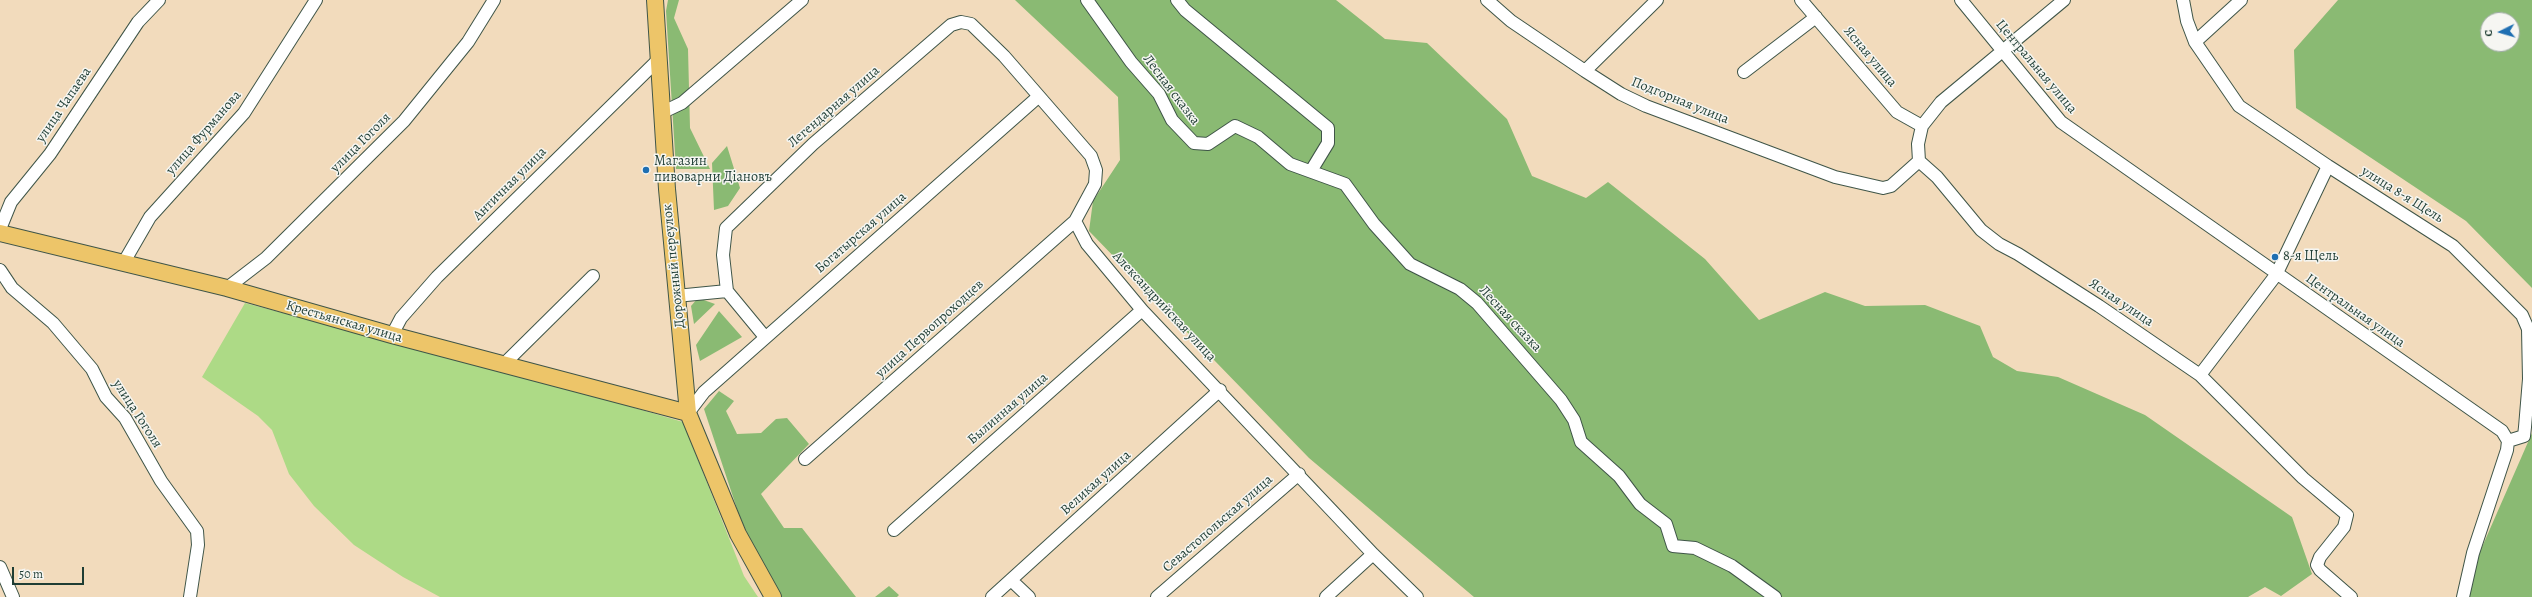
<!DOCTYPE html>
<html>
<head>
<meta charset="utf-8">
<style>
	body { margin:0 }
	#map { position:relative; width:2532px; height:597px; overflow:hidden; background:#f2dbbc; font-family:Alegreya,serif }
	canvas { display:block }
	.north { position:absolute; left:2480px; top:12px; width:40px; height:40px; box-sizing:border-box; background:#f6f6f2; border:1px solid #a0aca6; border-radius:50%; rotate:265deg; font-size:11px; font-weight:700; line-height:16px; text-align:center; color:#1f3d34 }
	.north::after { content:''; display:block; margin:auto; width:14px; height:18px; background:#1f6fb2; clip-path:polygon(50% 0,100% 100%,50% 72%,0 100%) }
	.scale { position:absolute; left:12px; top:567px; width:72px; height:18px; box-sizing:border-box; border:2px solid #1f3d34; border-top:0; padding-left:5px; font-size:12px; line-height:14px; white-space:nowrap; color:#1f3d34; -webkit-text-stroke:3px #f6f6f2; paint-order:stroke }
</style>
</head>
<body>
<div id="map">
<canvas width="2532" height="597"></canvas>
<div class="north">С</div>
<div class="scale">50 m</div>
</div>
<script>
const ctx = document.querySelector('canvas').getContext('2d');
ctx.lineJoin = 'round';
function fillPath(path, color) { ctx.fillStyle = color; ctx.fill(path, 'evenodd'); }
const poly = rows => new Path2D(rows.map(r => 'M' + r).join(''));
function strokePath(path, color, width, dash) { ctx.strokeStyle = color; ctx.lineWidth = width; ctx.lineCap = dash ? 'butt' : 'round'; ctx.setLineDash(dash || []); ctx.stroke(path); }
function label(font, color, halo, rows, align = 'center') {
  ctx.font = font + ' Alegreya,serif'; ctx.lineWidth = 3; ctx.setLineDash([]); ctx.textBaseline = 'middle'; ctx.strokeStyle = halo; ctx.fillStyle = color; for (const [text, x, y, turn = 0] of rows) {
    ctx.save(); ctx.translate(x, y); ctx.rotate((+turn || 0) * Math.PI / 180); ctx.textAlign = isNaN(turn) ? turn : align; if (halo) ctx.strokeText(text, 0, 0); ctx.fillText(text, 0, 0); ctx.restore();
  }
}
fillPath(poly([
	[245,303,559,386,683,422,744,576,758,597,440,597,403,577,354,545,314,506,289,474,272,430,258,416,202,377]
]), '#adda86');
fillPath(poly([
	[668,0,679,0,674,18,688,49,690,128,710,169,676,169,666,11],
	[1015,0,1336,0,1385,39,1427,43,1507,119,1532,176,1586,198,1608,182,1705,259,1759,320,1825,292,1865,306,1925,305,1980,326,1993,357,2017,371,2058,377,2145,415,2292,517,2312,574,2281,596,2265,587,2248,597,1474,597,1309,458,1089,231,1093,201,1120,160,1118,97],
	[2338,0,2532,0,2532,288,2466,221,2296,108,2294,50],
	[2488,20,2512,20,2512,44,2488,44],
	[727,146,740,188,728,206,714,210,712,163],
	[698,298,715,304,694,324,691,306],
	[719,311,742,337,700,361,696,345],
	[719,391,734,401,726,411,737,434,761,433,776,419,787,418,809,444,761,494,784,528,802,528,856,597,782,597,759,561,738,512,704,409],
	[2532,433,2532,597,2469,597,2479,554],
	[889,586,899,595,897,597,875,597]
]), '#8aba73');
const minor = poly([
	[1087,0,1131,62,1159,94,1172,120,1194,143,1208,144,1235,126,1258,137,1290,164,1345,184,1374,224,1410,264,1460,289,1477,303,1561,400,1574,420,1581,442,1619,476,1640,504,1666,524,1673,546,1695,548,1732,566,1775,597],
	[1177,0,1185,10,1328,128,1328,143,1311,171],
	[1487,0,1511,21,1585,71,1621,94,1646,106,1835,177,1883,188,1891,186,1919,161,1918,144,1922,126,1941,102,2064,0],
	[1801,0,1897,112,1922,126],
	[1961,0,2061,122,2502,431,2508,441,2507,450,2473,553,2463,597],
	[2183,0,2187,21,2195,42,2239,106,2328,166,2453,246,2522,315,2528,329,2529,379,2525,427,2524,436,2508,441],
	[2195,42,2241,0],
	[1585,71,1657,0],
	[1744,72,1816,17],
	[661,113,682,103,802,0],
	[1919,161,1937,177,1981,230,1999,244,2018,254,2099,306,2200,375,2303,478,2347,515,2344,527,2320,557,2317,565,2320,570,2351,597],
	[0,229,11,202,50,154,138,22,159,0],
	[124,262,150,217,244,113,316,0],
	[0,270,12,288,53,323,92,369,106,397,125,418,161,481,197,531,198,545,190,597],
	[227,288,266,258,404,121,468,42,494,0],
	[727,291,723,255,726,228,813,144,951,25,961,22,971,24,1004,56,1091,156,1096,170,1095,184,1075,221,1087,244,1142,310,1373,554,1417,597],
	[727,291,765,337],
	[676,296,727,291],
	[392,335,401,318,437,277,658,60],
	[503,365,593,276],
	[2200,375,2276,275,2328,166],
	[688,413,704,392,1038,97],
	[805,459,1075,221],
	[894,530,1142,310],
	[0,567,13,597],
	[1011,580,1029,597],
	[992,597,1220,390],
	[1157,597,1299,474],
	[1326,597,1373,554]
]);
const major = poly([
	[655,0,667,189,688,413,738,534,773,597],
	[0,233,227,288,392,335,688,413]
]);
strokePath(minor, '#3f5548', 14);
strokePath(major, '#3f5548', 18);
strokePath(minor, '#fff', 12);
strokePath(major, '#edc569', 16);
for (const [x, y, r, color] of [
	[646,170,4,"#1f6fb2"],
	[2275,257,4,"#1f6fb2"]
]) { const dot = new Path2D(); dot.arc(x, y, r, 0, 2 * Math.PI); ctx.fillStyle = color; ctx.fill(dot); strokePath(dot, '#f6f6f2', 1.5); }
label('14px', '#1f3d34', '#f6f6f2', [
	["Ясная улица",1870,57,50],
	["Центральная улица",2036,67,50],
	["Лесная сказка",1171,90,53],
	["Подгорная улица",1680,101,22],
	["улица Чапаева",64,105,-56],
	["Легендарная улица",834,107,-41],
	["улица Фурманова",204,133,-49],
	["улица Гоголя",361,143,-45],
	["Античная улица",510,184,-45],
	["улица 8-я Щель",2402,195,32],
	["Богатырская улица",861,233,-41],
	["Дорожный переулок",674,266,-96],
	["Ясная улица",2121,303,34],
	["Александрийская улица",1164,307,47],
	["Центральная улица",2355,311,35],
	["Лесная сказка",1510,319,47],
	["Крестьянская улица",344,322,16],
	["улица Первопроходцев",930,329,-42],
	["Былинная улица",1008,409,-41],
	["улица Гоголя",137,414,57],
	["Великая улица",1096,483,-42],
	["Севастопольская улица",1218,524,-41]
]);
label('14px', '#1f3d34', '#f6f6f2', [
	["Магазин",654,162],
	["пивоварни Дiановъ",654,178],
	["8-я Щель",2283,257]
], 'left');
</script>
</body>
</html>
